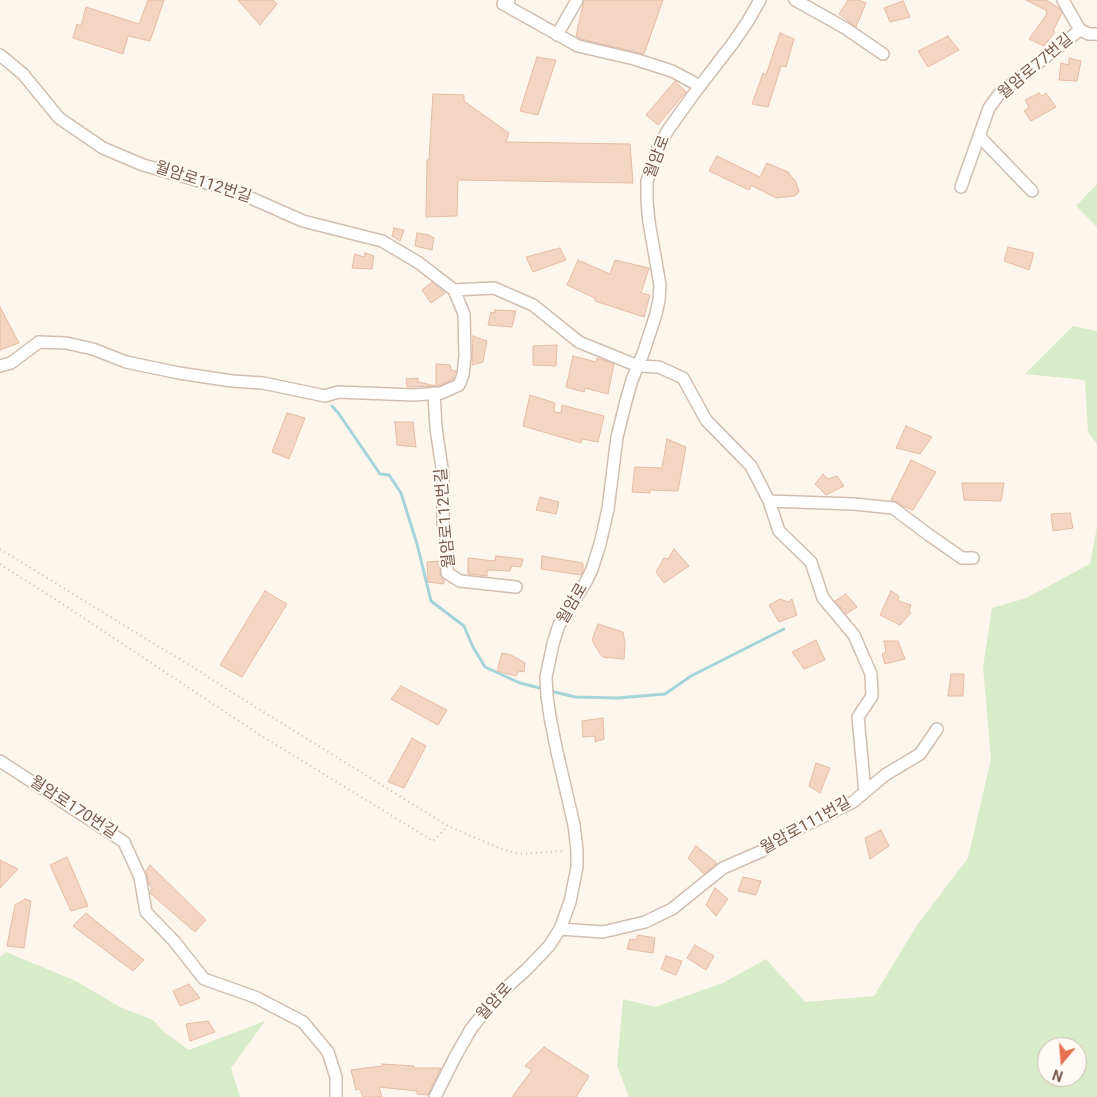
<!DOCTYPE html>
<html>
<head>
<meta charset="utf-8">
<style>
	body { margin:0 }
	#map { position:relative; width:1097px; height:1097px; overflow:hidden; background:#fdf6ec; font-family:Roboto,sans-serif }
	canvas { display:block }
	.north { position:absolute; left:1037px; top:1037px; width:50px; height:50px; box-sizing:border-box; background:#fffaf3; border:1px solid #cabbb1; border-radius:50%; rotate:198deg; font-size:14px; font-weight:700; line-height:20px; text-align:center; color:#7a5c4d }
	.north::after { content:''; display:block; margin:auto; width:18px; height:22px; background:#e76f51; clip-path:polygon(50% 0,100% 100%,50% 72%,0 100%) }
</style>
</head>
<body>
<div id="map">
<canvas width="1097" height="1097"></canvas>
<div class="north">N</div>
</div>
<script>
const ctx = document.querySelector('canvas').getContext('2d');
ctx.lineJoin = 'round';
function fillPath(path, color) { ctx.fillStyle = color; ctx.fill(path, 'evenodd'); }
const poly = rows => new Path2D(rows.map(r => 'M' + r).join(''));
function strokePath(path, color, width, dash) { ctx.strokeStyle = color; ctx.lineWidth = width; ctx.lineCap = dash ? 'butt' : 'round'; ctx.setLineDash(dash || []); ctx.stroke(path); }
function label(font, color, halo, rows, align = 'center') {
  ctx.font = font + ' Roboto,"Noto Sans KR",sans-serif'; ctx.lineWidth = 4; ctx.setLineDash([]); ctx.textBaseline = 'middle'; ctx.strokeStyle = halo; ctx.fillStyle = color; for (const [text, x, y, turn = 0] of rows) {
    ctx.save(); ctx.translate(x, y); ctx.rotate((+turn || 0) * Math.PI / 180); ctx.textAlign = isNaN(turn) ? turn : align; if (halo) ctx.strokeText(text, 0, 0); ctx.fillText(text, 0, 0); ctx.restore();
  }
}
fillPath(poly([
	[1097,184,1097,227,1076,206],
	[1073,326,1097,331,1097,444,1088,432,1085,380,1025,374],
	[1097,527,1097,1097,629,1097,617,1066,623,999,655,1007,723,983,766,959,805,1002,874,996,917,925,968,858,991,759,983,667,992,608,1026,598,1090,564],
	[1047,1047,1077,1047,1077,1077,1047,1077],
	[6,952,76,981,120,1007,153,1020,164,1032,189,1050,265,1021,231,1068,240,1097,0,1097,0,957]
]), '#d8ecc9');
strokePath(poly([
	[332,406,339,414,380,474,389,475,401,493,417,544,431,601,464,626,473,647,485,667,520,683,544,689],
	[550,691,575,697,618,698,665,694,691,676,784,629]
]), '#a5d3da', 3);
const building = poly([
	[148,0,164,0,150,41,128,36,123,54,73,38,77,24,81,26,86,7,139,24,148,0],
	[238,0,273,0,277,4,260,25,238,0],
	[584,0,663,0,644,54,581,39,576,36,584,0],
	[848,0,858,0,866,3,856,27,839,14,848,0],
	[1026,0,1046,0,1059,8,1062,13,1053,31,1055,32,1044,46,1029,39,1047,14,1046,13,1047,11,1026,0],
	[903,1,910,17,890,22,884,8,903,1],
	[780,33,794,39,786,67,781,66,768,107,752,104,763,73,766,75,780,33],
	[948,36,959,50,928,67,918,51,948,36],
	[537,57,556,60,538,115,520,111,537,57],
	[1069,58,1081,61,1077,81,1059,80,1061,63,1069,65,1069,58],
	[675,81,686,92,658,125,646,115,675,81],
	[1039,93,1042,96,1046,93,1056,107,1031,121,1024,111,1029,107,1025,100,1039,93],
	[433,94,464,95,464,101,509,133,506,142,630,144,633,183,458,180,457,216,426,217,427,160,429,160,433,94],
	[717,156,760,177,767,163,788,172,796,182,799,192,795,196,776,198,751,185,749,190,709,171,717,156],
	[394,228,404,230,400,241,392,236,394,228],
	[417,233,429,235,434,238,432,250,415,246,417,233],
	[1008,247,1034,253,1029,270,1004,261,1008,247],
	[560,248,566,260,533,272,526,257,560,248],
	[365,253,374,256,372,269,352,268,355,254,364,257,365,253],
	[578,260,610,274,615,260,649,268,641,293,650,295,644,317,595,301,595,298,567,285,578,260],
	[432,282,445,293,431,303,422,290,432,282],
	[0,307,19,343,0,350,0,307],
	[495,310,516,311,512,327,488,325,491,312,495,313,495,310],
	[473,336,487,341,483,362,472,365,473,336],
	[557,345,556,366,533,365,533,346,557,345],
	[573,356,596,362,597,358,614,364,608,394,585,388,584,392,566,387,573,356],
	[436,364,450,365,451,370,456,371,453,379,439,386,407,387,406,379,418,378,418,382,436,386,436,364],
	[530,395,555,403,554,412,561,413,562,405,604,416,598,442,582,439,581,443,523,426,530,395],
	[287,413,305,418,289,459,272,452,287,413],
	[395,422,413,422,416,447,397,445,395,422],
	[906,426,932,437,920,454,896,448,906,426],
	[667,439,686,447,678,491,650,490,650,493,632,492,635,467,662,468,667,439],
	[911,460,936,472,913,510,903,506,897,502,891,500,911,460],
	[823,474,828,479,837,476,844,486,826,495,815,484,823,474],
	[962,483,1004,483,1001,501,964,500,962,483],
	[540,497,559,502,556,514,536,510,540,497],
	[1070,513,1073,528,1053,531,1051,514,1070,513],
	[674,549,689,566,664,583,656,572,664,558,668,559,674,549],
	[496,556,523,559,521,567,512,566,510,571,487,570,487,576,468,574,468,558,495,561,496,556],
	[542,556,583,563,583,571,581,575,541,569,542,556],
	[440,561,440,573,441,577,444,580,444,584,428,582,427,562,440,561],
	[265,591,287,604,242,677,220,665,265,591],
	[891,591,899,596,898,601,911,605,909,611,911,613,900,625,880,615,891,591],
	[846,594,857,607,846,614,835,601,846,594],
	[780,599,788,602,792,599,797,615,779,622,769,605,780,599],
	[598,624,623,632,625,643,624,659,603,657,599,652,592,640,598,624],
	[816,640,825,660,804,669,792,652,816,640],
	[884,641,898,641,905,659,885,664,882,654,886,652,884,641],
	[502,653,511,655,525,663,524,672,519,671,516,676,497,671,502,653],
	[951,674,964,674,963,696,948,696,951,674],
	[401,686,447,710,438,725,391,699,401,686],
	[603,718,604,739,595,742,595,736,583,737,582,721,603,718],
	[412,738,426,746,404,788,388,782,412,738],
	[816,763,830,768,820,793,809,786,816,763],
	[881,830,889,846,870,859,865,838,881,830],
	[696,846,717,863,704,874,688,858,696,846],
	[67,857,88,906,71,911,50,865,67,857],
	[0,860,18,869,0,888,0,860],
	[150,865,206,920,195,932,151,894,150,892,152,888,149,885,146,871,150,865],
	[743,877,761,881,756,895,738,891,743,877],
	[715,888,728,899,716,916,706,905,715,888],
	[25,899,31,901,24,948,7,946,15,905,25,899],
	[86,913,144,960,133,971,73,926,86,913],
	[638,935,655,938,653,953,627,949,630,939,636,940,638,935],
	[695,945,714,956,706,970,687,958,695,945],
	[666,956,682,961,676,975,661,969,666,956],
	[189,984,200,998,180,1006,173,991,189,984],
	[208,1021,215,1032,190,1041,186,1024,208,1021],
	[544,1047,589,1076,576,1097,512,1097,532,1070,525,1066,544,1047],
	[382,1064,414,1066,414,1068,441,1068,428,1095,417,1094,417,1091,379,1087,382,1097,363,1097,360,1089,356,1090,351,1070,382,1066,382,1064]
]);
fillPath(building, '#f3d5c3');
strokePath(building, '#e6bba3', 1);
const minor = poly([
	[509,0,503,4,578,46,634,59,672,71,700,86],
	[795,0,845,28,883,54],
	[1063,0,1080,30],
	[557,35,577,0],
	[0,55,23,74,59,118,103,148,143,165,235,191,303,221,382,241,419,263,454,290,494,288,533,305,579,342,638,366,659,367,683,378,706,420,751,466,769,501,779,531,811,562,823,598,854,635,871,674,872,696,858,717,865,792],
	[979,136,1032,191],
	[961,187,989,108,1000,93,1080,30,1089,34,1097,34],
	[0,366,11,363,39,342,66,343,93,349,126,362,179,373,232,381,263,383,325,396,338,392,414,395,441,393,459,385,463,375,465,356,464,314,454,290],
	[434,393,436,428,443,475,443,523,447,546,447,573,460,581,516,587],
	[769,501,854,504,893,508,929,535,962,558,973,558],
	[0,761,124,842,140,877,146,912,174,941,204,979,255,997,303,1022,328,1052,336,1077,336,1097],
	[560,929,603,932,645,922,672,909,723,868,762,851,789,833,853,802,885,775,920,754,937,729],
	[435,1097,455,1057,471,1029,488,1007,506,988,527,969,549,946,560,929,570,902,577,867,577,850,574,825,557,752,550,717,547,696,546,677,553,644,559,625,587,580,592,569,600,544,608,509,617,437,626,401,632,380,644,351,656,314,659,300,660,285,649,222,647,202,647,181,658,148,668,130,693,95,733,43,748,21,760,0]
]);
strokePath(minor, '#d1beb0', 14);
strokePath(poly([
	[0,549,156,645,188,664,241,698,448,826,499,848,519,854,565,851],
	[0,564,64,605,260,735,433,841,448,826]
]), '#d9b8a5', 2, [1, 4]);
strokePath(minor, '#fff', 11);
label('16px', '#7a5c4d', '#fffaf3', [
	["월암로77번길",1036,67,-40],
	["월암로",658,157,-69],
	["월암로112번길",203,183,18],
	["월암로112번길",446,518,-95],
	["월암로",573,604,-60],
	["월암로170번길",73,808,33],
	["월암로111번길",806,826,-29],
	["월암로",495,1002,-48]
]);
</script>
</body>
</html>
